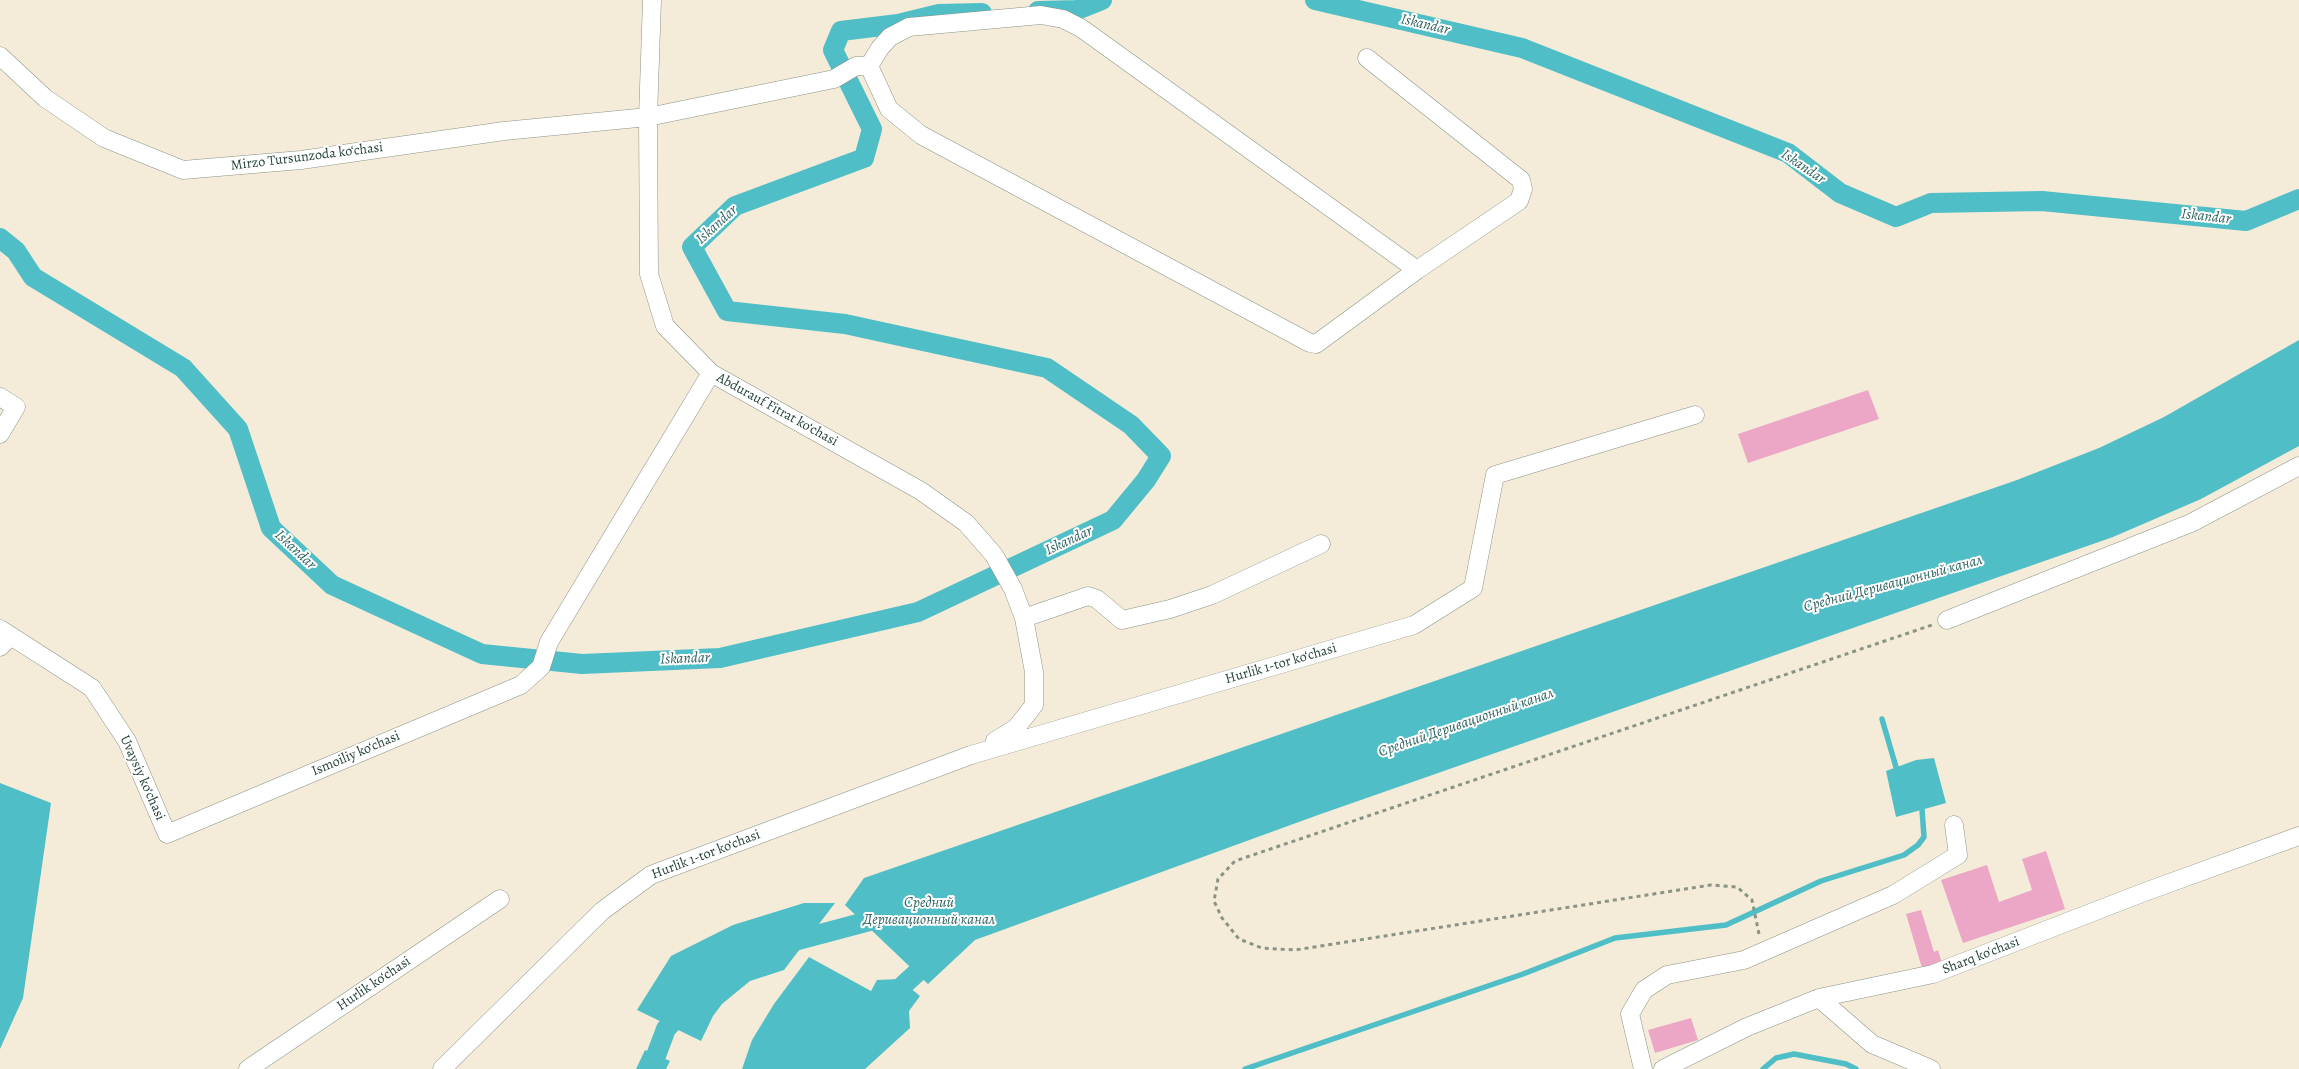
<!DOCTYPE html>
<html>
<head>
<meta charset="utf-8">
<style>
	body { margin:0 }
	canvas { display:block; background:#f4ecd8 }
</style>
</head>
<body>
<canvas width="2299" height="1069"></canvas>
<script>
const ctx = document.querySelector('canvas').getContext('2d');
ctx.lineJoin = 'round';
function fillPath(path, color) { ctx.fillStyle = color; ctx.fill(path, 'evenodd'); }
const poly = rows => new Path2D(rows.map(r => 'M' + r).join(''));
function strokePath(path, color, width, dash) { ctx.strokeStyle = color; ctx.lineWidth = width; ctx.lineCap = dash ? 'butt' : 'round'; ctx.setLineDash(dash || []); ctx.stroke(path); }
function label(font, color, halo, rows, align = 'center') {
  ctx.font = font + ' Alegreya,serif'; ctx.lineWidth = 4; ctx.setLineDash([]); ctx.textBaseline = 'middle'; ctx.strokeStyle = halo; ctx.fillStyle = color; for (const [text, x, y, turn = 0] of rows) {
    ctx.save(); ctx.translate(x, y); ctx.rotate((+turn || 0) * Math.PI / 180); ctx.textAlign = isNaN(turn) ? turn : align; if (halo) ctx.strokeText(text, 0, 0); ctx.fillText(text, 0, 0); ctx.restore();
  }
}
fillPath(poly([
	[2299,340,2299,446,2201,499,2113,537,1318,815,975,940,928,984,845,905,864,878,2017,480,2099,448,2164,417],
	[1934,758,1946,803,1896,817,1886,771,1916,760],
	[0,783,51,803,23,998,0,1049],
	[804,903,835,903,784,970,750,981,722,1004,713,1016,701,1041,637,1010,671,956,733,925],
	[809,957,871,991,877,980,899,979,920,996,909,1011,910,1028,865,1069,742,1069,752,1040,774,1004],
	[645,1050,670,1061,666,1069,636,1069]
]), '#50bec6');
strokePath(poly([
	[1882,719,1896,767,1900,774],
	[1245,1069,1523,974,1615,938,1726,925,1821,881,1904,855,1918,845,1924,837,1922,809,1918,803],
	[1763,1069,1776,1058,1794,1054,1846,1064,1856,1069]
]), '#50bec6', 5.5);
strokePath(poly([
	[1315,0,1522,48,1788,153,1840,193,1896,217,1931,203,2042,201,2246,221,2299,199],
	[1038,11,1077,10,1102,0],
	[0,238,16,251,33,277,183,368,238,429,271,528,332,585,482,654,582,664,720,658,918,612,1113,520,1146,480,1161,456,1131,425,1047,368,845,324,727,311,692,247,735,206,864,158,872,129,833,50,841,31,898,24,939,14,982,13],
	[783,944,888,916],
	[885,1002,935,956],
	[651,1069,666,1029,687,1006]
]), '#50bec6', 20);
fillPath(poly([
	[1868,390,1879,419,1748,463,1738,434],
	[2046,851,2065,909,1963,943,1941,880,1987,865,1999,902,2032,890,2022,859],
	[1921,910,1934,952,1938,950,1942,963,1922,968,1906,914],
	[1691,1018,1698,1040,1655,1053,1648,1030]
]), '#eca7c7');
const minor = poly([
	[652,0,648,117,649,274,665,326,711,373,921,491,966,523,994,555,1013,589,1024,618,1034,672,1034,705,1016,728,995,741],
	[0,56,45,98,104,138,183,170,301,160,504,131,648,117,834,79,856,66,869,66,889,109,921,135,1310,343,1316,344,1417,270,1519,201,1523,189,1521,180,1367,58],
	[869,66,880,48,890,37,909,27,1041,15,1063,19,1081,28,1417,270],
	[0,397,16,407,0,434],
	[1024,618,1088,596,1097,599,1122,620,1170,609,1212,595,1321,544],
	[1947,620,2191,523,2299,466],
	[0,629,92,688,127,741,167,834,521,685,541,667,549,642,711,373],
	[0,647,11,636],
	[1819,998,1872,1044,1931,1069],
	[248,1069,500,899],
	[442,1069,602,911,651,875,971,755,1414,625,1473,588,1495,475,1695,415],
	[1643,1069,1630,1014,1644,990,1667,975,1744,960,1893,895,1958,855,1954,825],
	[1663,1069,1747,1027,1819,998,1933,974,2142,893,2299,836]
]);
strokePath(minor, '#8a9486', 19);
strokePath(poly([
	[1759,934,1752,900,1737,887,1711,885,1295,950,1262,948,1239,939,1222,918,1214,901,1218,879,1235,861,1932,625]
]), '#8a9486', 3, [4, 4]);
strokePath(minor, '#fff', 18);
label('14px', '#1f3d34', '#fff', [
	["Mirzo Tursunzoda ko‘chasi",307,157,-7],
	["Abdurauf Fitrat ko‘chasi",777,410,29],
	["Hurlik 1-tor ko‘chasi",1281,664,-16],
	["Ismoiliy ko‘chasi",356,754,-23],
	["Uvaysiy ko‘chasi",142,778,66],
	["Hurlik 1-tor ko‘chasi",706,855,-21],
	["Sharq ko'chasi",1981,956,-21],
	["Hurlik ko‘chasi",374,984,-34]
]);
label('italic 15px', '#2e6460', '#fff', [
	["Iskandar",1425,25,13],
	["Iskandar",1803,167,34],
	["Iskandar",2206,217,6],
	["Iskandar",717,225,-42],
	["Iskandar",1069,541,-25],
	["Iskandar",295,550,43],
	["Средний Деривационный канал",1893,584,-15],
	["Iskandar",685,659,-2],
	["Средний Деривационный канал",1466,723,-19],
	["Средний",929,903],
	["Деривационный канал",929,920]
]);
</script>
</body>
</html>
